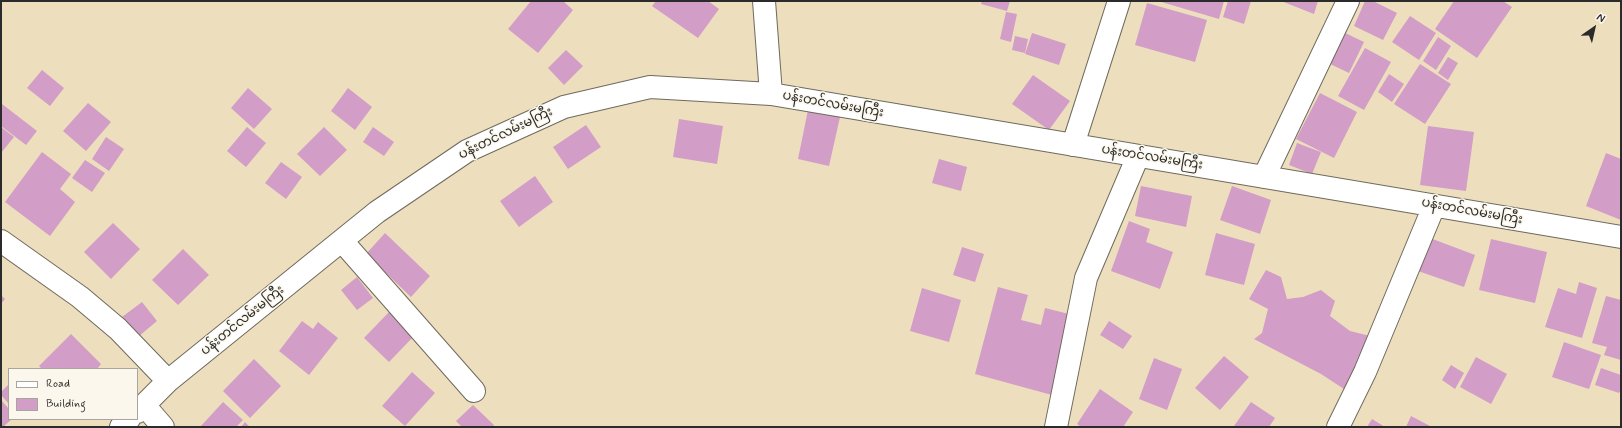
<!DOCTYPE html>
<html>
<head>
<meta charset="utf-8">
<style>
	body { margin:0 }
	#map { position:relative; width:1622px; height:428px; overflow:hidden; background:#eddfbd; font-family:Mynerve,sans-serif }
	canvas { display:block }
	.frame { position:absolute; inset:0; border:2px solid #2b2b2b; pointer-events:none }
	.legend { position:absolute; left:8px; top:368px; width:130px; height:52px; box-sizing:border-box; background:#fbf7ec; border:1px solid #a8a59f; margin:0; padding:5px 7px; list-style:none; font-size:12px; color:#2b2b2b }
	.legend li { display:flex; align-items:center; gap:8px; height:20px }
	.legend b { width:20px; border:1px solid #a8a59f }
	.north { position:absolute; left:1574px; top:8px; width:40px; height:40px; -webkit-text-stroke:3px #fbf7ec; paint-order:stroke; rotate:34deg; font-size:11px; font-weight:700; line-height:16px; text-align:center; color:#2b2b2b }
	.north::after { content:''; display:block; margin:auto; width:14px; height:18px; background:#2b2b2b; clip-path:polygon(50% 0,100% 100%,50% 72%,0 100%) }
</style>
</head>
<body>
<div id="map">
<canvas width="1622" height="428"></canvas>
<div class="frame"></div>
<ul class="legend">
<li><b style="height:5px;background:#fff"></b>Road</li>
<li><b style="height:11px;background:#d29dc7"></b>Building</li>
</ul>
<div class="north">N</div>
</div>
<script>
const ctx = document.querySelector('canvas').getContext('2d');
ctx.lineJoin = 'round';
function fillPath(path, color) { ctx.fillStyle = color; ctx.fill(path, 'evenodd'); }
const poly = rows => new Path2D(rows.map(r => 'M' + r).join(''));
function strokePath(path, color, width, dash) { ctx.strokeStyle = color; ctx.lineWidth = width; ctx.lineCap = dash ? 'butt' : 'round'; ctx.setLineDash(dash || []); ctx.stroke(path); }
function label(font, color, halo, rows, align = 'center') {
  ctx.font = font + ' Mynerve,"Noto Sans Myanmar",sans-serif'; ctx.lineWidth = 3; ctx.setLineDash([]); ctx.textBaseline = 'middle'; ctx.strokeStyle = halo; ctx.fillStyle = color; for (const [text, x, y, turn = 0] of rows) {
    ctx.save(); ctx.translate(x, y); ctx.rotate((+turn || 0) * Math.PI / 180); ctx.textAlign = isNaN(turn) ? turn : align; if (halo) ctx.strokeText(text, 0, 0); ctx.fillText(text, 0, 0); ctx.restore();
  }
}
fillPath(poly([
	[531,1,563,1,573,10,538,53,508,29],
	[656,1,708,1,719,9,698,38,652,6],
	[982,1,1010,1,1007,11,981,4],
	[1158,1,1224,1,1219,19],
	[1228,1,1251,1,1244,24,1223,17],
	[1281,1,1318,1,1314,14],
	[1365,1,1373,1,1397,13,1383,40,1354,26],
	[1454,1,1503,1,1512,7,1477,58,1435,29],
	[1147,3,1207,20,1195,62,1135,45],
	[1006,12,1017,14,1011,42,1000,39],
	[1410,16,1436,33,1419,60,1392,42],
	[1341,31,1364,42,1349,73,1326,62],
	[1032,33,1066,44,1059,65,1025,54],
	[1015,36,1028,39,1025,53,1012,50],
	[1438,37,1451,46,1436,70,1423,61],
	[1365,48,1391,62,1364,110,1338,96],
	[566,50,583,66,564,85,548,68],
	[1448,57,1458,63,1448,80,1438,73],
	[1420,64,1451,84,1425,124,1394,104],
	[42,70,64,88,50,106,27,88],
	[1389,74,1404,84,1392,102,1378,92],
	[1033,75,1070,101,1049,130,1012,104],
	[248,88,272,109,254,129,231,108],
	[348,88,372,107,355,130,331,111],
	[1320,93,1357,112,1334,158,1296,139],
	[88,103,111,122,86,151,63,131],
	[2,104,37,131,26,145,1,126],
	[808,110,840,117,829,166,798,159],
	[679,119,723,126,717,164,673,157],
	[586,125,601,147,568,169,553,147],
	[1428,126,1474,132,1466,191,1420,185],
	[1,127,14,137,1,153],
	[247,127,266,143,246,167,227,151],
	[324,127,347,150,320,176,297,154],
	[373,127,394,142,384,156,363,142],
	[106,137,124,149,109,171,92,159],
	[1297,143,1321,152,1312,174,1289,165],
	[42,152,71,174,60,189,75,202,50,236,5,202],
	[1606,153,1621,159,1621,220,1586,206],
	[939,159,967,167,961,191,932,183],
	[85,160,105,173,92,192,72,178],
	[281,162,302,177,286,199,265,183],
	[535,176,553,202,519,227,500,201],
	[1141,186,1192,196,1186,227,1135,216],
	[1232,186,1271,200,1260,234,1220,220],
	[1129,221,1150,229,1146,242,1173,252,1160,289,1111,271],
	[113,223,140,249,111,279,84,252],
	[385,233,430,276,411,297,366,254],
	[1216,233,1255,244,1244,285,1205,275],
	[1430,238,1475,255,1464,287,1418,271],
	[1491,239,1547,252,1535,303,1479,290],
	[962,247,984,254,975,282,953,275],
	[183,249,209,275,178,305,152,280],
	[1266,270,1281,277,1287,299,1303,297,1321,290,1335,301,1330,316,1350,331,1374,337,1344,389,1321,374,1254,339,1262,333,1268,309,1249,299],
	[357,277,373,298,357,310,341,290],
	[1579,282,1597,288,1582,338,1545,327,1558,288,1576,294],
	[998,287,1028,295,1021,320,1041,325,1045,308,1073,315,1052,395,975,374],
	[922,288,961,300,949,342,910,331],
	[1,295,5,299,1,304],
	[1606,296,1621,300,1621,360,1604,355,1607,347,1592,343],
	[142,302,157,321,138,337,122,317],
	[389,312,414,336,389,362,364,338],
	[302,321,313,329,318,322,338,338,309,375,279,351],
	[1109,321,1132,336,1123,349,1100,335],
	[71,334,101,364,97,369,42,369,39,366],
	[1564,342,1601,355,1589,389,1552,377],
	[1224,356,1249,377,1220,410,1195,388],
	[1476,357,1507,374,1491,404,1460,387],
	[1154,358,1182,369,1167,410,1139,399],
	[254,359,281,386,250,418,223,391],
	[1451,365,1464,373,1455,389,1442,380],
	[1601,368,1621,375,1621,389,1619,393,1595,385],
	[412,372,435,393,405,426,382,406],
	[9,384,9,404,1,395,1,392],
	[1100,389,1133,412,1123,427,1081,427,1077,424],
	[1,400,9,409,9,419,12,419,3,427,1,427],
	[223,402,243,420,236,427,200,427],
	[1251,402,1275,418,1269,427,1234,426],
	[473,405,494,425,493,427,462,427,456,421],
	[1411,416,1432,427,1406,427],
	[1372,419,1385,427,1367,427],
	[245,422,250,427,241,427]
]), '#d29dc7');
const minor = poly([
	[764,1,771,94],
	[1073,145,1119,1],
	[1264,177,1348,1],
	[1,241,80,297,118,329,168,381],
	[342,241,474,391],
	[144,405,163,427],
	[137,412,168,381,377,212,467,151,564,107,650,87,771,94,1621,237],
	[121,427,129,419],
	[1056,427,1086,278,1138,156],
	[1338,427,1365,372,1434,206]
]);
strokePath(minor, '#6f6a5e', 24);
strokePath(minor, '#fff', 22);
label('13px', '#2b2b2b', '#fbf7ec', [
	["ပန်းတင်လမ်းမကြီး",833,105,10],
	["ပန်းတင်လမ်းမကြီး",506,134,-26],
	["ပန်းတင်လမ်းမကြီး",1152,158,9],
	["ပန်းတင်လမ်းမကြီး",1472,212,10],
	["ပန်းတင်လမ်းမကြီး",243,321,-39]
]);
</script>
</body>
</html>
